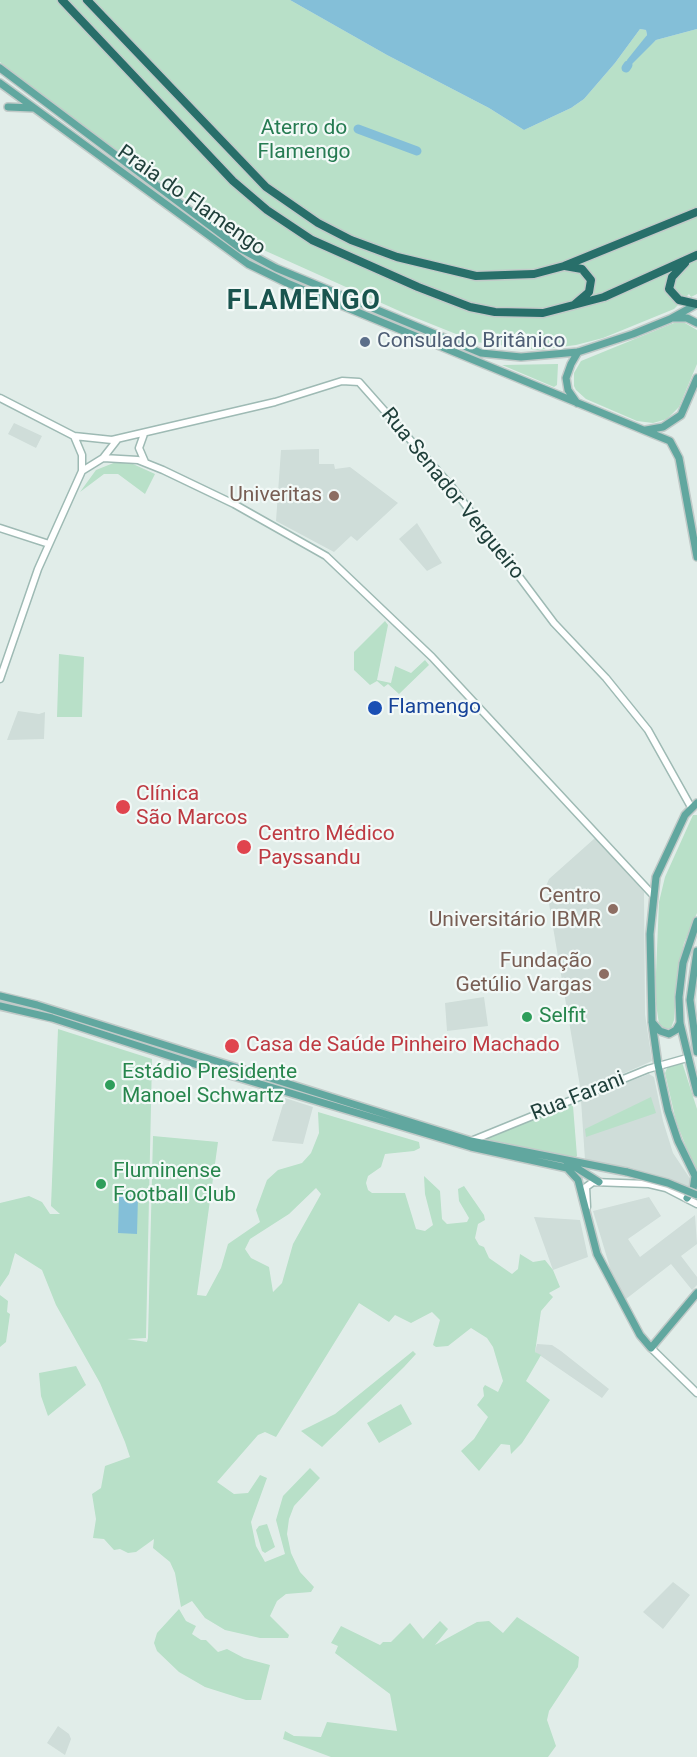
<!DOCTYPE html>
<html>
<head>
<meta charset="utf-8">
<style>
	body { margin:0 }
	canvas { display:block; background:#e1ede9 }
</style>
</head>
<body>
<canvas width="697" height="1757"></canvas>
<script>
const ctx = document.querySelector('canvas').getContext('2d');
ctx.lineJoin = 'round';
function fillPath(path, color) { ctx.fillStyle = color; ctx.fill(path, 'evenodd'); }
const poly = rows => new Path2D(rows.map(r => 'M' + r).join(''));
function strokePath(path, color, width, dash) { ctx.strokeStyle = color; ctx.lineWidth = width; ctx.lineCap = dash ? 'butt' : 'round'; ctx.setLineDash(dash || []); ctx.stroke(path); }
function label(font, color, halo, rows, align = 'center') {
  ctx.font = font + ' Roboto,sans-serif'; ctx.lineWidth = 4.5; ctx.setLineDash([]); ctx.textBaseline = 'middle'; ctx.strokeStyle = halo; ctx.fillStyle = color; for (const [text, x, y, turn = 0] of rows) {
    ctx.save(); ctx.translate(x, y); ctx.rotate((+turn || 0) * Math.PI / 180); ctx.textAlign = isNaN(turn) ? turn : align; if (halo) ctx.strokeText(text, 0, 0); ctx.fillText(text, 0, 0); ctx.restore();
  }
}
fillPath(poly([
	[14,423,42,436,36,448,8,434],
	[319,449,319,464,334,464,335,469,350,467,398,503,357,541,351,536,334,552,276,521,281,450],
	[417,523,442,563,427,571,399,539],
	[18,711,39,714,45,712,44,739,7,740],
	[595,838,644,892,645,1014,652,1061,581,1092,546,886,549,879],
	[484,997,488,1026,447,1031,445,1003],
	[649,1074,654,1077,663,1121,673,1153,691,1180,691,1188,663,1178,585,1160,581,1100],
	[285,1098,313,1107,303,1144,272,1141],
	[649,1197,661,1216,628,1239,640,1257,695,1215,697,1244,681,1256,697,1277,697,1285,692,1290,671,1264,626,1299,611,1271,593,1211],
	[534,1217,580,1220,588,1257,553,1270],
	[537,1344,552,1345,561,1351,609,1389,602,1398,535,1352],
	[673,1582,690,1595,663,1629,643,1612],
	[58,1726,69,1734,71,1739,65,1755,47,1743]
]), '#cfddd9');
fillPath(poly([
	[0,0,290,0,387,55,489,108,524,130,571,108,584,99,615,63,640,29,646,30,647,35,628,65,656,40,697,29,697,294,691,297,689,294,674,309,603,338,576,345,538,350,476,342,406,314,248,243,27,86,0,62],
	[674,323,685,323,697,330,697,364,679,407,667,419,653,423,637,421,586,399,576,390,574,386,574,373,581,361],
	[558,364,557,385,554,387,502,365],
	[116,462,133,464,155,474,145,494,118,474,104,474,80,492,96,470],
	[385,621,388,625,377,680,391,683,395,666,411,673,425,660,429,665,399,694,388,684,384,687,377,681,370,685,354,670,354,652],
	[59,654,84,657,82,717,57,717],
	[693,815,697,815,697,913,684,943,677,976,674,1020,671,1028,665,1030,659,1024,655,997,659,902,665,877],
	[58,1029,152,1059,146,1338,127,1339,147,1342,148,1338,153,1136,218,1142,197,1295,206,1296,221,1268,228,1244,260,1222,256,1210,267,1180,278,1170,302,1163,311,1153,319,1133,318,1112,419,1142,420,1148,414,1151,385,1154,381,1167,368,1176,366,1183,368,1190,372,1193,405,1193,416,1229,425,1231,433,1225,425,1194,424,1176,440,1191,442,1219,447,1224,467,1222,469,1218,459,1201,458,1189,464,1186,484,1215,485,1220,478,1224,475,1238,479,1245,484,1247,489,1258,512,1274,518,1269,520,1254,533,1262,545,1260,553,1270,560,1287,549,1293,553,1297,541,1311,535,1352,541,1355,526,1381,550,1400,522,1443,511,1454,510,1445,501,1444,479,1471,461,1451,474,1439,488,1417,477,1405,484,1396,483,1388,485,1385,498,1392,503,1381,493,1347,487,1338,471,1328,448,1346,436,1347,433,1345,440,1320,432,1312,411,1323,395,1315,389,1322,359,1303,276,1437,265,1432,258,1435,217,1482,234,1494,248,1493,260,1475,267,1478,251,1522,256,1546,265,1562,285,1554,276,1520,283,1496,310,1468,320,1478,294,1506,289,1519,287,1534,291,1553,300,1572,314,1587,311,1592,286,1594,277,1601,270,1616,289,1635,288,1638,260,1638,225,1630,205,1618,192,1601,181,1607,175,1573,170,1562,153,1548,154,1539,136,1552,128,1553,120,1549,114,1550,104,1539,93,1538,96,1519,92,1494,101,1488,105,1466,130,1457,125,1442,100,1383,56,1305,42,1270,15,1253,9,1274,0,1287,0,1203,29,1196,42,1202,50,1214,60,1214,51,1206],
	[316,1188,321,1194,293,1244,282,1283,273,1292,269,1267,251,1258,245,1249,250,1239,289,1214],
	[682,1062,697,1109,697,1175,676,1121,665,1073,668,1066],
	[651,1097,656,1113,586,1137,585,1129],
	[569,1104,573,1106,577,1156,574,1159,482,1139],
	[0,1295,8,1301,7,1312,10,1314,6,1342,0,1347],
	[413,1351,416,1354,404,1367,322,1447,301,1431,335,1414],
	[76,1366,86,1385,48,1416,41,1396,39,1373],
	[401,1404,412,1424,379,1443,367,1423],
	[267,1524,275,1547,265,1553,262,1551,256,1530,259,1526],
	[179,1609,186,1621,196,1626,192,1634,201,1640,206,1640,218,1652,227,1649,244,1658,270,1665,261,1700,246,1700,205,1687,179,1672,157,1651,154,1643,157,1633],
	[517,1617,579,1657,578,1667,549,1711,547,1720,556,1746,548,1757,331,1757,283,1739,285,1731,294,1736,321,1737,327,1722,397,1731,390,1694,335,1653,338,1646,331,1643,341,1626,380,1645,383,1642,391,1642,410,1623,423,1639,440,1621,448,1629,435,1645,477,1622,489,1621,503,1633]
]), '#b8e0c8');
fillPath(poly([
	[290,0,697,0,697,29,656,40,631,65,628,65,627,60,647,35,646,30,640,29,615,63,584,99,571,108,524,130,489,108,387,55],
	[119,1195,138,1196,137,1234,118,1233]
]), '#84bfd8');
strokePath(poly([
	[626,68,628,65],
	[358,129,417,151]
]), '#84bfd8', 9);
const secondary = poly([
	[0,398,74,436,112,440,275,402,342,381,359,382,452,487,554,623,606,678,648,730,691,807],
	[144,434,139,448,145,462],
	[103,458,138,460,163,470,234,504,326,556,432,657,653,895],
	[82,471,103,458,117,440],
	[0,528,49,544],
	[0,679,38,569,82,471,82,455,74,436],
	[471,1141,648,1069,687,1058],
	[587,1207,586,1187,593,1182,649,1184,666,1188,697,1204],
	[651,1348,697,1393]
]);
const primary = poly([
	[0,68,241,249,276,268,481,353,521,357,578,352,633,334,670,319,697,304],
	[0,83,248,264,287,283,670,441,679,458,697,557],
	[8,107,33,108],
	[674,318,687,318,697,323],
	[577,403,568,390,566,378,571,364,578,352],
	[646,430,663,427,681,415,697,378],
	[697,803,685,815,656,877,650,934,652,1022,658,1065,668,1111,678,1141,697,1180],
	[697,921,683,963,679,997,680,1023,697,1093],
	[697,951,690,1000,697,1052],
	[0,996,37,1005,471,1141,627,1172],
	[0,1006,52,1018,210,1069,471,1147,567,1168,578,1180,597,1254,640,1335,651,1348,697,1293],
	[652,1022,660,1031,669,1034,676,1030,680,1023],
	[567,1162,599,1182],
	[687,1198,693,1190,695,1176]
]);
const highway = poly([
	[62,0,233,181,267,210,312,240,418,287,470,307,495,312,543,313,604,297,697,255],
	[87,0,266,187,318,223,351,240,397,257,476,276,534,274,564,266,697,212],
	[685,263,672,277,669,289,679,300,697,304],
	[565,266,582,269,591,280,589,292,575,304]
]);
strokePath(secondary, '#9ebab4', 9);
strokePath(primary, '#c1cac8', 10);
strokePath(highway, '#c1cac8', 11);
strokePath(secondary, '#fff', 6);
strokePath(primary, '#61a79f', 7);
strokePath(highway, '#286f6a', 8);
const primaryBridge = poly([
	[627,1172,668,1183,697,1195]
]);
strokePath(primaryBridge, '#c1cac8', 10, []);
strokePath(primaryBridge, '#61a79f', 7);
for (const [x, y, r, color] of [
	[365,342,6,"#5c6f8a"],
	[334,496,6,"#8d6e63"],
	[375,708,8,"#1a4fb4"],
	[123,807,8,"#e0444e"],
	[244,847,8,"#e0444e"],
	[613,909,6,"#8d6e63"],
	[604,974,6,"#8d6e63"],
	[527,1017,6,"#2e9e5b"],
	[232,1046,8,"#e0444e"],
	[110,1085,6,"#2e9e5b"],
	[101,1184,6,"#2e9e5b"]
]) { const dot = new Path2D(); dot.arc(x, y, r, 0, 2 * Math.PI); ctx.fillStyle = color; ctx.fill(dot); strokePath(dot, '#f2f9f7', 2); }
label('21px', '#267b52', '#f2f9f7', [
	["Aterro do",304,129],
	["Flamengo",304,153]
]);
label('21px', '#20403b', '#f2f9f7', [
	["Praia do Flamengo",191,201,35],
	["Rua Senador Vergueiro",452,494,51],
	["Rua Farani",578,1097,-22]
]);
label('21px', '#4e5e75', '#f2f9f7', [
	["Consulado Britânico",377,342]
], 'left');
label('21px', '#785e54', '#f2f9f7', [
	["Univeritas",322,496],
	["Centro",601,897],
	["Universitário IBMR",601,921],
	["Fundação",592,962],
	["Getúlio Vargas",592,986]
], 'right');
label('21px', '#164399', '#f2f9f7', [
	["Flamengo",388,708]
], 'left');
label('21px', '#be3a42', '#f2f9f7', [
	["Clínica",136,795],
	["São Marcos",136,819],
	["Centro Médico",258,835],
	["Payssandu",258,859],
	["Casa de Saúde Pinheiro Machado",246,1046]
], 'left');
label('21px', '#27864d', '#f2f9f7', [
	["Selfit",539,1017],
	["Estádio Presidente",122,1073],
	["Manoel Schwartz",122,1097],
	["Fluminense",113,1172],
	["Football Club",113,1196]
], 'left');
ctx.letterSpacing = '1.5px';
label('bold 27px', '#19544e', '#f2f9f7', [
	["FLAMENGO",304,302]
]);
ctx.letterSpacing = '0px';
</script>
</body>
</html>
